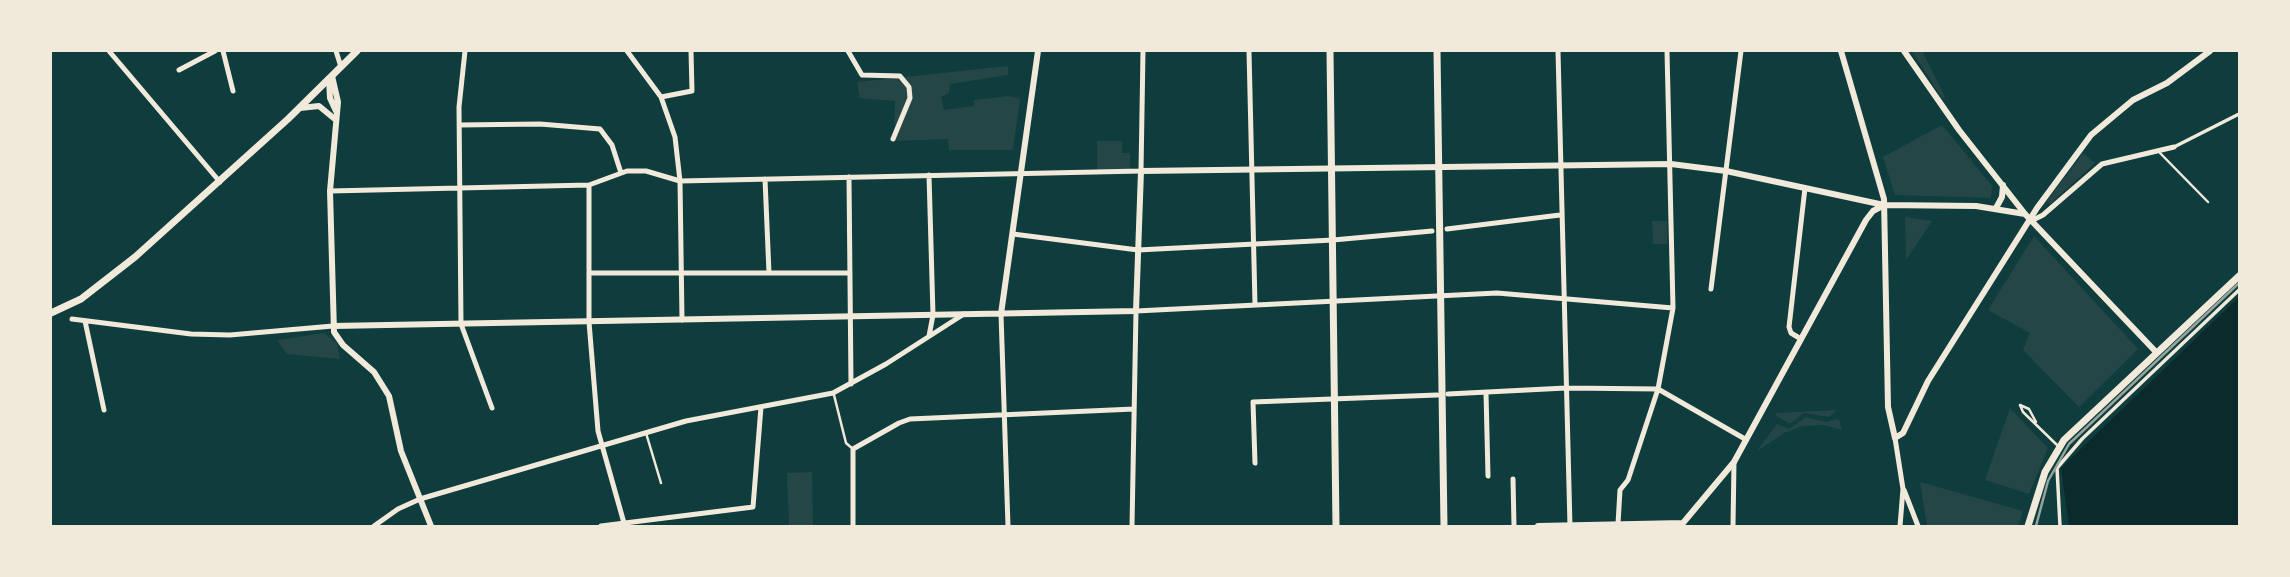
<!DOCTYPE html>
<html>
<head>
<meta charset="utf-8">
<style>
	body { margin:0 }
	#map { position:relative; width:2290px; height:577px; overflow:hidden; background:#0f3d3e; font-family:Lora,serif }
	canvas { display:block }
	.frame { position:absolute; inset:0; border:52px solid #f1e9da; pointer-events:none }
</style>
</head>
<body>
<div id="map">
<canvas width="2290" height="577"></canvas>
<div class="frame"></div>
</div>
<script>
const ctx = document.querySelector('canvas').getContext('2d');
ctx.lineJoin = 'round';
function fillPath(path, color) { ctx.fillStyle = color; ctx.fill(path, 'evenodd'); }
const poly = rows => new Path2D(rows.map(r => 'M' + r).join(''));
function strokePath(path, color, width, dash) { ctx.strokeStyle = color; ctx.lineWidth = width; ctx.lineCap = dash ? 'butt' : 'round'; ctx.setLineDash(dash || []); ctx.stroke(path); }
fillPath(poly([
	[1912,51,1922,51,1945,97,1942,98],
	[1008,66,1008,75,950,84,949,93,941,97,944,110,974,106,974,100,1009,96,1020,99,1013,150,949,150,948,139,894,141,895,101,860,98,857,82],
	[1942,125,1992,186,1991,198,1895,195,1883,157],
	[1097,141,1122,141,1122,153,1130,153,1130,170,1097,170],
	[2083,153,2095,163,2050,204,2047,201],
	[1905,217,1932,221,1906,260],
	[1652,221,1667,221,1667,244,1653,244],
	[2034,236,2138,349,2079,407,2023,350,2030,333,1988,310],
	[324,333,337,343,340,359,287,354,277,340],
	[2010,408,2048,448,2029,494,1985,480],
	[1837,410,1829,417,1804,413,1790,424,1775,415,1777,413],
	[1806,417,1825,422,1839,419,1842,430,1824,425,1802,426,1784,433,1757,451,1777,424,1789,429],
	[812,472,813,526,789,526,787,473],
	[1920,482,2023,511,2018,526,1927,526]
]), '#244646');
fillPath(poly([
	[2239,297,2239,526,2069,526,2061,468]
]), '#0a2a2b');
strokePath(poly([
	[2160,153,2208,202],
	[834,395,846,443,853,449],
	[2020,405,2023,412,2058,446],
	[2020,405,2029,409,2036,422],
	[646,433,661,483]
]), '#f1e9da', 2.5);
strokePath(poly([
	[2174,147,2239,114],
	[2060,526,2057,468,2082,439,2239,290]
]), '#f1e9da', 3.5);
strokePath(poly([
	[109,51,220,182],
	[223,51,233,91],
	[336,51,341,67],
	[465,51,459,107,461,324,492,408],
	[627,51,661,97,675,137,680,181,682,320],
	[848,51,862,75,900,76,909,87,910,98,893,139],
	[1249,51,1255,305],
	[1558,51,1570,526],
	[179,70,215,51],
	[661,97,692,91,691,51],
	[459,125,540,124,600,129,612,145,621,173],
	[849,177,851,384],
	[765,179,769,273],
	[589,185,589,322,598,431,624,523],
	[330,191,589,185,627,171,646,171,680,181,1141,171,1143,51],
	[2031,221,2043,215,2102,164,2174,147],
	[1447,229,1560,215],
	[1013,234,1138,250,1333,240,1432,231],
	[589,273,850,273],
	[1711,289,1741,51],
	[1001,314,1008,526],
	[72,319,191,334,230,335,333,326],
	[85,321,104,410],
	[929,336,933,315,929,175],
	[1801,339,1791,333,1789,327,1805,188],
	[1486,393,1488,476],
	[1448,394,1566,388,1658,389,1745,439],
	[1895,438,1903,489,1900,526],
	[1255,463,1253,402,1437,395],
	[1513,479,1514,526],
	[1904,490,1918,526],
	[1618,524,1620,490,1628,480,1658,389,1673,308,1667,51],
	[374,526,398,509,420,499,686,421,833,393,886,364,964,314],
	[601,526,753,507,761,407],
	[853,526,853,449,899,423,910,419,1134,409],
	[1132,526,1136,311,1497,293,1673,308],
	[1733,526,1734,462]
]), '#f1e9da', 5);
strokePath(poly([
	[1841,51,1884,199,1888,407,1895,438,1903,433,1928,381,2037,208,2091,135,2133,100,2167,83,2210,51],
	[1904,51,1959,130,2025,214,2156,352],
	[332,76,338,102,330,191,334,332,343,345,374,372,389,396,401,451,431,526],
	[329,79,330,98,336,111],
	[300,108,319,106,336,120],
	[1996,208,2002,197,2003,185],
	[1001,314,1038,51],
	[333,326,1136,311,1141,171,1671,164,1726,171,1884,205,1976,206,2025,214],
	[1538,526,1683,523,1734,462,1866,220,1873,211,1884,205]
]), '#f1e9da', 6);
strokePath(poly([
	[1330,51,1336,526],
	[1437,51,1444,526],
	[51,313,81,299,135,257,288,119,357,51],
	[2028,526,2045,472,2064,440,2239,276]
]), '#f1e9da', 7);
strokePath(poly([
	[2036,526,2048,481,2069,444,2239,283]
]), '#97a49c', 2.5);
</script>
</body>
</html>
